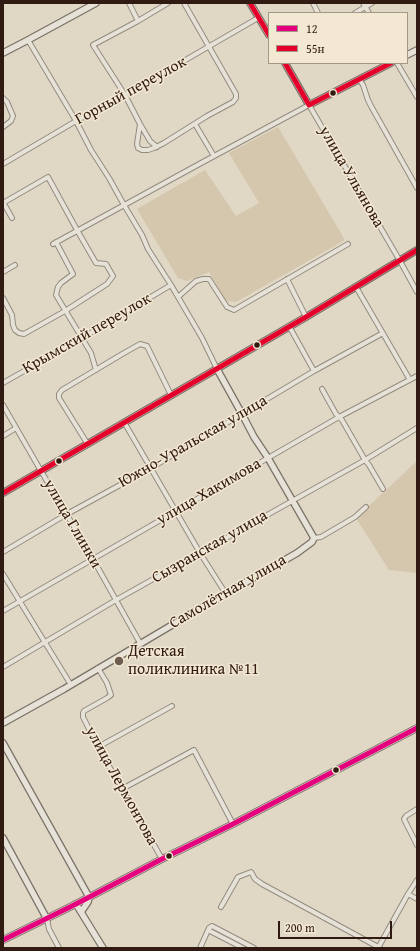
<!DOCTYPE html>
<html>
<head>
<meta charset="utf-8">
<style>
	body { margin:0 }
	#map { position:relative; width:420px; height:951px; overflow:hidden; background:#e0d7c4; font-family:"Gentium Book Plus",serif }
	canvas { display:block }
	.frame { position:absolute; inset:0; border:4px solid #311a12; pointer-events:none }
	.legend { position:absolute; left:268px; top:12px; width:140px; height:52px; box-sizing:border-box; background:#f3e8d1; border:1px solid #a59685; margin:0; padding:5px 7px; list-style:none; font-size:12px; color:#311a12 }
	.legend li { display:flex; align-items:center; gap:8px; height:20px }
	.legend b { width:20px; border:1px solid #a59685 }
	.scale { position:absolute; left:278px; top:921px; width:114px; height:18px; box-sizing:border-box; border:2px solid #311a12; border-top:0; padding-left:5px; font-size:12px; line-height:14px; white-space:nowrap; color:#311a12; -webkit-text-stroke:3px #f3e8d1; paint-order:stroke }
</style>
</head>
<body>
<div id="map">
<canvas width="420" height="951"></canvas>
<div class="frame"></div>
<ul class="legend">
<li><b style="height:5px;background:#e5007d"></b>12</li>
<li><b style="height:5px;background:#e4002b"></b>55н</li>
</ul>
<div class="scale">200 m</div>
</div>
<script>
const ctx = document.querySelector('canvas').getContext('2d');
ctx.lineJoin = 'round';
function fillPath(path, color) { ctx.fillStyle = color; ctx.fill(path, 'evenodd'); }
const poly = rows => new Path2D(rows.map(r => 'M' + r).join(''));
function strokePath(path, color, width, dash) { ctx.strokeStyle = color; ctx.lineWidth = width; ctx.lineCap = dash ? 'butt' : 'round'; ctx.setLineDash(dash || []); ctx.stroke(path); }
function label(font, color, halo, rows, align = 'center') {
  ctx.font = font + ' "Gentium Book Plus",serif'; ctx.lineWidth = 3; ctx.setLineDash([]); ctx.textBaseline = 'middle'; ctx.strokeStyle = halo; ctx.fillStyle = color; for (const [text, x, y, turn = 0] of rows) {
    ctx.save(); ctx.translate(x, y); ctx.rotate((+turn || 0) * Math.PI / 180); ctx.textAlign = isNaN(turn) ? turn : align; if (halo) ctx.strokeText(text, 0, 0); ctx.fillText(text, 0, 0); ctx.restore();
  }
}
fillPath(poly([
	[278,127,345,240,236,302,226,301,209,272,187,281,178,278,137,209,205,170,236,216,259,203,229,153],
	[417,461,417,573,389,570,356,518]
]), '#d5c7ae');
const street = poly([
	[129,3,138,21],
	[168,3,138,21,93,45,125,95,140,124,137,144,138,148,142,150,148,150,154,148,164,143,207,116,233,102,236,98,236,94,184,3],
	[313,3,318,13],
	[363,3,369,13],
	[355,13,372,3],
	[28,40,76,121,91,150,109,178,124,205,142,235,148,249,171,285,202,338,217,369],
	[397,63,417,97],
	[359,79,363,85,368,100,371,106,417,188],
	[3,98,7,102,13,116,11,121,3,127],
	[140,124,150,141,157,147],
	[195,124,214,156],
	[3,164,76,121,125,95,258,18],
	[3,202,12,218],
	[3,203,48,177,77,230,96,263,106,264,113,276,107,284,65,311,24,334,19,333,15,330,13,325,12,315,3,298],
	[56,242,73,274,61,283,58,287,56,295,91,353,96,370],
	[53,244,203,162,309,105,400,261,417,292],
	[3,272,15,265],
	[287,279,306,317],
	[356,287,410,380],
	[178,297,196,281,203,279,209,279,227,307,234,310,348,244],
	[289,326,314,371],
	[3,383,82,338,171,285],
	[322,389,336,414,342,420,365,460,369,465,383,489],
	[3,405,41,471,93,559,140,643],
	[124,422,200,553,226,594],
	[3,436,16,428],
	[87,443,59,398,59,394,62,390,124,353,140,344,147,346,171,395],
	[314,538,321,537,355,517,366,507],
	[3,552,67,514,151,468,314,371,383,333],
	[3,574,71,685],
	[3,611,339,417,417,376],
	[3,667,116,600,365,460,417,428],
	[98,668,107,683,111,695,107,698,84,711,83,713,83,717,98,747,162,859],
	[98,747,172,706],
	[122,789,194,750,233,824],
	[417,809,406,816,404,819,417,845],
	[408,894,417,899],
	[221,907,238,877,251,872,255,879,262,884,380,948],
	[47,919,49,929,59,948],
	[208,930,243,948],
	[200,948,209,928,212,926,254,948],
	[378,948,408,894,417,880]
]);
const secondary = poly([
	[250,3,269,35],
	[3,53,28,40,96,3],
	[407,55,417,50],
	[285,63,309,105,391,63],
	[3,493,306,317,417,250],
	[3,723,64,689,194,612,297,553,312,542,314,538,268,458,254,437,242,414,217,369],
	[3,743,89,897,88,902,81,912],
	[3,838,47,919],
	[76,904,103,948]
]);
const primary = poly([
	[3,940,76,904,162,859,233,824,417,728]
]);
strokePath(street, '#938b80', 6);
strokePath(secondary, '#7a7268', 8);
strokePath(primary, '#7a7268', 8);
strokePath(street, '#e7e2d8', 4);
strokePath(secondary, '#e7e2d8', 5.5);
strokePath(primary, '#e3ddd2', 6);
strokePath(poly([
	[3,940,76,904,162,859,233,824,417,728]
]), '#e5007d', 5);
strokePath(poly([
	[250,3,269,35],
	[285,63,309,105,391,63],
	[3,493,306,317,417,250]
]), '#e4002b', 5);
for (const [x, y, r, color] of [
	[333,93,3.5,"#311a12"],
	[257,345,3.5,"#311a12"],
	[59,461,3.5,"#311a12"],
	[119,661,5,"#6e5c50"],
	[336,770,3.5,"#311a12"],
	[169,856,3.5,"#311a12"]
]) { const dot = new Path2D(); dot.arc(x, y, r, 0, 2 * Math.PI); ctx.fillStyle = color; ctx.fill(dot); strokePath(dot, '#f3e8d1', 1.5); }
label('16px', '#311a12', '#f3e8d1', [
	["Горный переулок",131,91,-29],
	["улица Ульянова",351,177,60],
	["Крымский переулок",87,334,-30],
	["Южно-Уральская улица",193,442,-30],
	["улица Хакимова",209,492,-30],
	["улица Глинки",72,524,60],
	["Сызранская улица",210,547,-30],
	["Самолётная улица",228,592,-30],
	["улица Лермонтова",121,786,61]
]);
label('16px', '#311a12', '#f3e8d1', [
	["Детская",128,652],
	["поликлиника №11",128,670]
], 'left');
</script>
</body>
</html>
